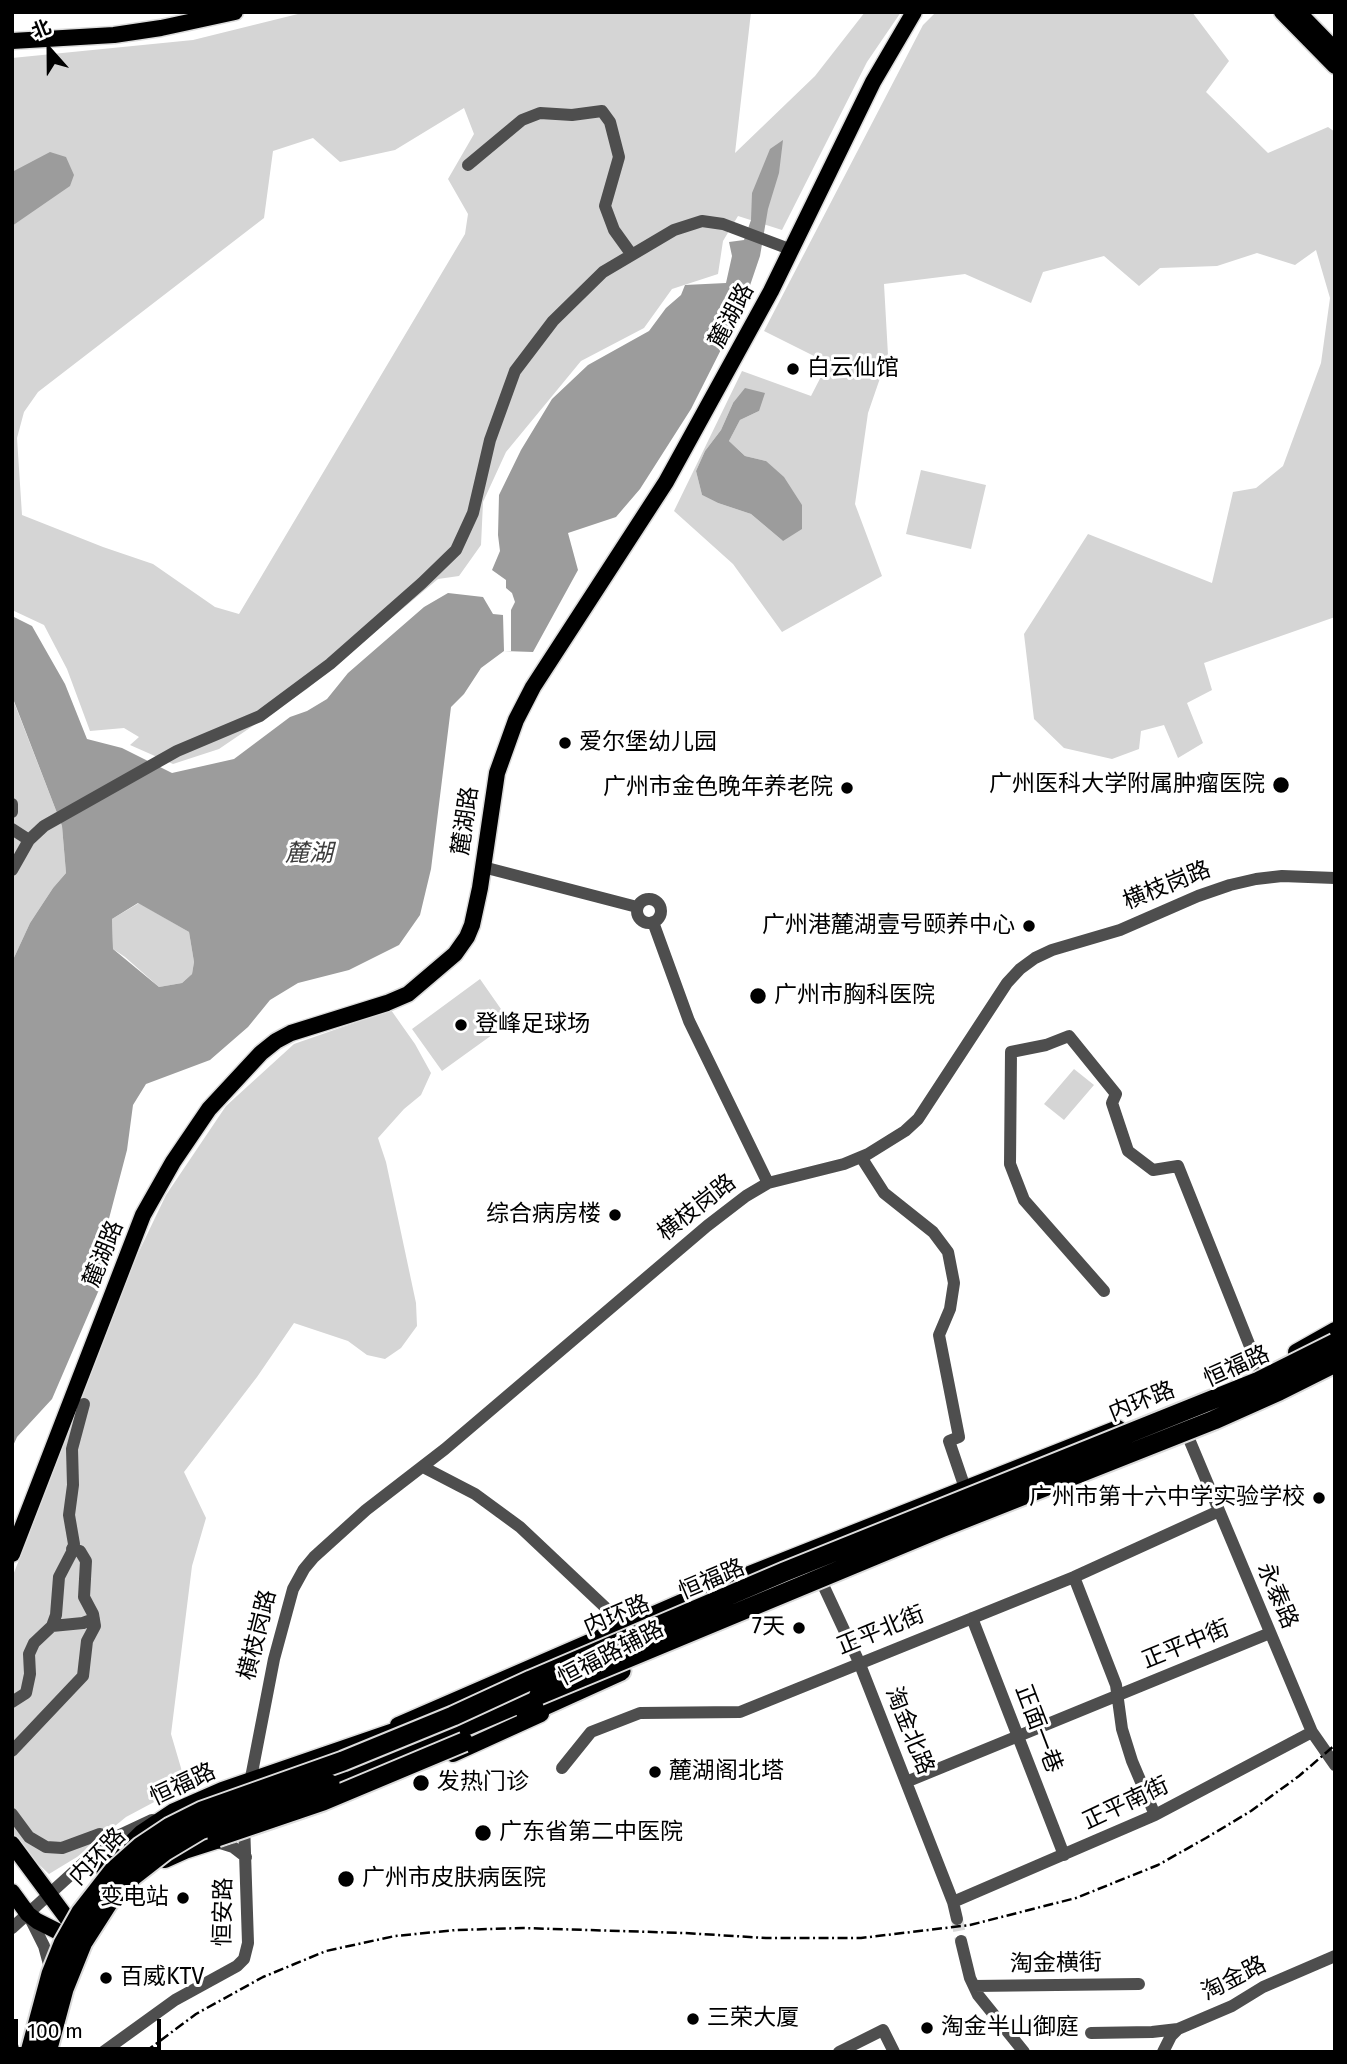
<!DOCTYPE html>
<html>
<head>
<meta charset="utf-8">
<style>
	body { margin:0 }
	#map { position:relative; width:1347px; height:2064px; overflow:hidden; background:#fff; font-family:"Fira Sans","Noto Sans SC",sans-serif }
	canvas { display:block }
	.frame { position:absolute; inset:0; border:14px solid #000; pointer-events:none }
	.north { position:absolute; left:14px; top:14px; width:70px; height:70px; -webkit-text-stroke:5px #fff; paint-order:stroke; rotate:339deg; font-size:19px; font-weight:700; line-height:28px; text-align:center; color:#000 }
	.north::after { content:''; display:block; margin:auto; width:24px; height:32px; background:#000; clip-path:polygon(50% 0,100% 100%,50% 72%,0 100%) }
	.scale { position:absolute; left:14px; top:2019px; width:147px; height:32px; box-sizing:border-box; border:4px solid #000; border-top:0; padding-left:9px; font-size:21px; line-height:24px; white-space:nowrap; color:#000; -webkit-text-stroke:5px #fff; paint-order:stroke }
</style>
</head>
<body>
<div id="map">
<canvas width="1347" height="2064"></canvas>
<div class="frame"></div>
<div class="north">北</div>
<div class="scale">100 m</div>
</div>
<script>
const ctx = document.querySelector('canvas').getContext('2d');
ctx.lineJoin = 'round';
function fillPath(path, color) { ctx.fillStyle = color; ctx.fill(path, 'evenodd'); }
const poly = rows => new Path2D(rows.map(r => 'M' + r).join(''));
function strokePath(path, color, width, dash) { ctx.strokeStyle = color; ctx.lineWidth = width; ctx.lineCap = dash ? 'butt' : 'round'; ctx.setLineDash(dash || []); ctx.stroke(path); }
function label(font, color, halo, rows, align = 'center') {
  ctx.font = font + ' "Fira Sans","Noto Sans SC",sans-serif'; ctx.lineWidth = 6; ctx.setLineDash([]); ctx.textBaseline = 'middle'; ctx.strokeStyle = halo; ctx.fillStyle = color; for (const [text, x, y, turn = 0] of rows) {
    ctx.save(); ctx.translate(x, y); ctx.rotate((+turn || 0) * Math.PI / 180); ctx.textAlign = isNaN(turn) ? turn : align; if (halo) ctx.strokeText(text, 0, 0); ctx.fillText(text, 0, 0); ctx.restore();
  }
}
fillPath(poly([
	[306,12,751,12,735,153,815,76,865,12,901,12,867,62,782,230,738,216,723,241,718,274,672,289,644,328,581,361,506,452,483,502,481,545,459,576,438,579,307,689,219,749,173,764,130,745,139,737,124,728,90,731,67,669,44,625,12,610,12,58,193,40],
	[464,108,474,134,448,179,468,214,465,234,239,614,215,607,153,564,103,547,22,515,17,438,24,412,38,392,264,218,273,151,313,138,340,162,395,150],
	[936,12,1192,12,1229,61,1206,92,1268,153,1328,127,1335,132,1335,617,1204,663,1212,690,1187,703,1203,743,1178,758,1164,725,1141,731,1139,749,1112,759,1064,748,1034,719,1024,634,1088,534,1212,583,1233,492,1256,488,1283,466,1321,363,1330,298,1316,250,1295,265,1257,253,1217,266,1160,268,1139,286,1104,256,1043,272,1031,303,965,274,884,284,888,355,868,413,855,504,882,576,782,632,733,564,674,511,742,371,811,396,828,363,764,331,923,25],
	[733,403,759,411,740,420,729,441,745,456,766,461,783,541,751,514,718,503,702,495,696,471,705,451,721,430],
	[921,470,986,485,971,549,906,534],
	[12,697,62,826,66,873,53,888,30,923,12,962],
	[139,903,189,932,194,962,192,974,182,983,159,987,125,957,113,949,112,919],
	[480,979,510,1022,442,1071,412,1029],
	[391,1010,415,1044,431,1073,421,1095,404,1109,378,1138,386,1162,416,1303,417,1326,401,1348,385,1359,367,1355,348,1341,294,1323,257,1377,184,1472,206,1518,192,1566,171,1734,186,1785,126,1817,77,1857,49,1874,30,1856,12,1833,12,1578,131,1268,166,1195,226,1106,294,1044],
	[1074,1069,1094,1085,1064,1120,1044,1104]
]), '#d5d5d5');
fillPath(poly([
	[783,140,779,173,768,209,760,256,743,306,691,409,640,489,616,517,568,533,578,570,533,652,504,651,481,668,464,694,451,707,431,869,420,915,399,945,349,970,298,983,270,1000,248,1027,210,1060,146,1084,133,1105,127,1150,101,1249,104,1278,52,1399,17,1437,12,1448,12,962,30,923,53,888,66,873,62,826,12,696,12,616,32,626,65,684,87,739,122,748,172,773,234,759,290,717,307,711,327,699,348,673,424,607,448,593,483,597,493,614,503,615,504,651,511,651,511,610,515,602,512,593,506,588,506,580,492,570,500,551,498,535,499,495,521,450,552,399,588,365,649,331,666,308,681,295,685,285,726,283,732,256,729,242,744,240,751,220,752,193,770,149],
	[138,903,189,932,194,962,192,974,182,983,159,987,113,949,112,919],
	[50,152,66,157,74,175,70,186,12,226,12,172],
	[745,388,765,393,759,411,740,420,729,441,745,456,766,461,784,477,802,505,802,529,783,541,751,514,718,503,702,495,696,471,705,451,721,430,733,403]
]), '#9c9c9c');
strokePath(poly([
	[957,1919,961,1941]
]), '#d9d9d9', 12, [12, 6]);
const major = poly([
	[1282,12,1335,66],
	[1298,12,1335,50],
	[12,41,114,35,161,28,235,12],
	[1296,1352,1335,1330],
	[12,1554,143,1215,173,1162,209,1109,261,1053,276,1041,291,1033,387,1003,408,994,455,954,467,937,472,925,480,888,497,773,516,720,533,687,666,482,771,291,873,82,914,12],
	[398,1725,709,1590,1118,1428],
	[453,1754,541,1714],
	[12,1844,69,1921,77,1935],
	[165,1860,185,1851,229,1837],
	[99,1874,141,1833,174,1811,222,1790,408,1726],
	[12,1892,28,1914,37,1921,63,1934,77,1935]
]);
const highway = poly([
	[526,1714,621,1671],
	[330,1784,539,1695]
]);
strokePath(major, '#dbdbdb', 19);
strokePath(highway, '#dbdbdb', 23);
strokePath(poly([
	[468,165,522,120,540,113,572,115,602,111,610,122,619,157,605,206,614,230,632,255],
	[12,804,12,812],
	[12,829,29,840],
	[483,867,637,907],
	[12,870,29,840,44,826,177,751,260,716,330,664,422,583,456,550,473,513,490,440,515,371,553,321,603,272,674,230,702,221,723,224,792,250],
	'637 911a12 12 0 1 1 24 0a12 12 0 1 1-24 0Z',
	[653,922,689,1021,768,1183],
	[861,1157,884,1193,933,1232,948,1252,954,1283,950,1309,939,1335,959,1437,949,1441,965,1488],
	[1104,1291,1024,1200,1010,1164,1011,1052,1046,1045,1069,1036,1116,1094,1112,1103,1128,1151,1153,1170,1178,1166,1265,1384],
	[1189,1439,1312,1732,1335,1765],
	[423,1467,475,1494,520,1527,625,1626],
	[817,1572,859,1662,953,1902,957,1919],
	[1074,1577,1116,1685,1122,1729,1132,1761,1155,1815],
	[972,1618,1064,1855],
	[52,1626,83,1623,94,1619],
	[12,1702,26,1693,30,1674,29,1654,34,1643,52,1626,56,1615,59,1577,72,1552,74,1544,69,1515,73,1485,72,1449,84,1404],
	[12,1751,83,1676,87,1641,95,1626,93,1614,84,1597,86,1561,80,1551,72,1549],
	[562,1768,591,1732,640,1713,740,1712,1074,1577,1219,1511],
	[906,1782,1270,1633],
	[249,1788,274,1659,293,1589,304,1569,314,1557,366,1510,445,1449,707,1226,746,1196,768,1183,844,1164,868,1154,905,1131,918,1119,1007,983,1020,969,1035,958,1052,950,1120,930,1198,896,1230,885,1256,879,1282,876,1335,878],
	[12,1814,29,1837,46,1847,62,1848,100,1834],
	[214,1841,233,1847,246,1857],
	[953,1902,1155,1815,1312,1732],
	[28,1914,44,1946,50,1968],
	[12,1928,99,1849,120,1835,152,1820],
	[961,1941,970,1978,978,1995,1024,2052],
	[974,1986,1139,1984],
	[1091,2033,1152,2032,1178,2029],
	[12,2045,14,2052],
	[103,2052,175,2000,237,1966,244,1959,248,1943,244,1823],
	[839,2052,883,2030,894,2052],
	[1163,2052,1171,2036,1178,2029,1232,2006,1263,1987,1335,1956]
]), '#4e4e4e', 12);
strokePath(major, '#000', 16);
strokePath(highway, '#000', 19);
strokePath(poly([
	[145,2052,196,2014,263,1977,326,1951,395,1936,456,1930,523,1928,684,1933,766,1938,861,1938,970,1925,1076,1898,1158,1865,1206,1838,1251,1811,1299,1776,1335,1745]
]), '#000', 2.5, [10, 3.5, 2, 3.5]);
const highwayBridge = poly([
	[539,1695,941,1528,1214,1420,1279,1391,1335,1363],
	[217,1837,323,1801,464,1742],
	[30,2052,51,1974,63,1944,81,1912,113,1871,140,1847,170,1827,202,1811,343,1761,453,1716,531,1680,784,1572,1259,1381,1335,1343],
	[47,2052,64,1989,83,1942,108,1903,133,1876,165,1851,200,1830,330,1784]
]);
strokePath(highwayBridge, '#dbdbdb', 23, []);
strokePath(highwayBridge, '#000', 19);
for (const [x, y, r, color] of [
	[793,369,7,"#000"],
	[565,743,7,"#000"],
	[1281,785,9,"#000"],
	[847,788,7,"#000"],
	[1029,926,7,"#000"],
	[758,996,9,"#000"],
	[461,1025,7,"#000"],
	[615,1215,7,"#000"],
	[1319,1498,7,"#000"],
	[799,1628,7,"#000"],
	[655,1772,7,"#000"],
	[421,1783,9,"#000"],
	[483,1833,9,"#000"],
	[346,1879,9,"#000"],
	[183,1898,7,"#000"],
	[106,1978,7,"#000"],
	[693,2019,7,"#000"],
	[927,2028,7,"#000"]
]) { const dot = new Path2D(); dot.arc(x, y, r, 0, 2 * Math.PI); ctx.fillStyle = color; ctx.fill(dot); strokePath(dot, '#fff', 2.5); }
label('23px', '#000', '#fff', [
	["麓湖路",732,316,-62],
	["麓湖路",466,821,-82],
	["横枝岗路",1167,886,-22],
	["横枝岗路",697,1208,-38],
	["麓湖路",104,1254,-68],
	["恒福路",1237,1367,-24],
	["内环路",1142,1402,-22],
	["恒福路",712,1580,-23],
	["永泰路",1277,1596,67],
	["内环路",617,1616,-23],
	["正平北街",881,1631,-22],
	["横枝岗路",258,1635,-76],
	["正平中街",1186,1645,-22],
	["恒福路辅路",611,1654,-27],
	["正面一巷",1038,1729,69],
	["淘金北路",909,1731,68],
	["恒福路",183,1785,-25],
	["正平南街",1126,1804,-25],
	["内环路",98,1857,-46],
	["恒安路",224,1912,-89],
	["淘金横街",1056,1964,-1],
	["淘金路",1234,1979,-27]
]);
label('23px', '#000', '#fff', [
	["白云仙馆",807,369],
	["爱尔堡幼儿园",579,743],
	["广州医科大学附属肿瘤医院",1265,785,"right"],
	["广州市金色晚年养老院",833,788,"right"],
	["广州港麓湖壹号颐养中心",1015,926,"right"],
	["广州市胸科医院",774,996],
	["登峰足球场",475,1025],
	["综合病房楼",601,1215,"right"],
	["广州市第十六中学实验学校",1305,1498,"right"],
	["7天",785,1628,"right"],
	["麓湖阁北塔",669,1772],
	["发热门诊",437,1783],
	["广东省第二中医院",499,1833],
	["广州市皮肤病医院",362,1879],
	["变电站",169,1898,"right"],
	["百威KTV",120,1978],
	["三荣大厦",707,2019],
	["淘金半山御庭",941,2028]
], 'left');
label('italic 24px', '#3d3d3d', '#fff', [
	["麓湖",309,854]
]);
</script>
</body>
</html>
